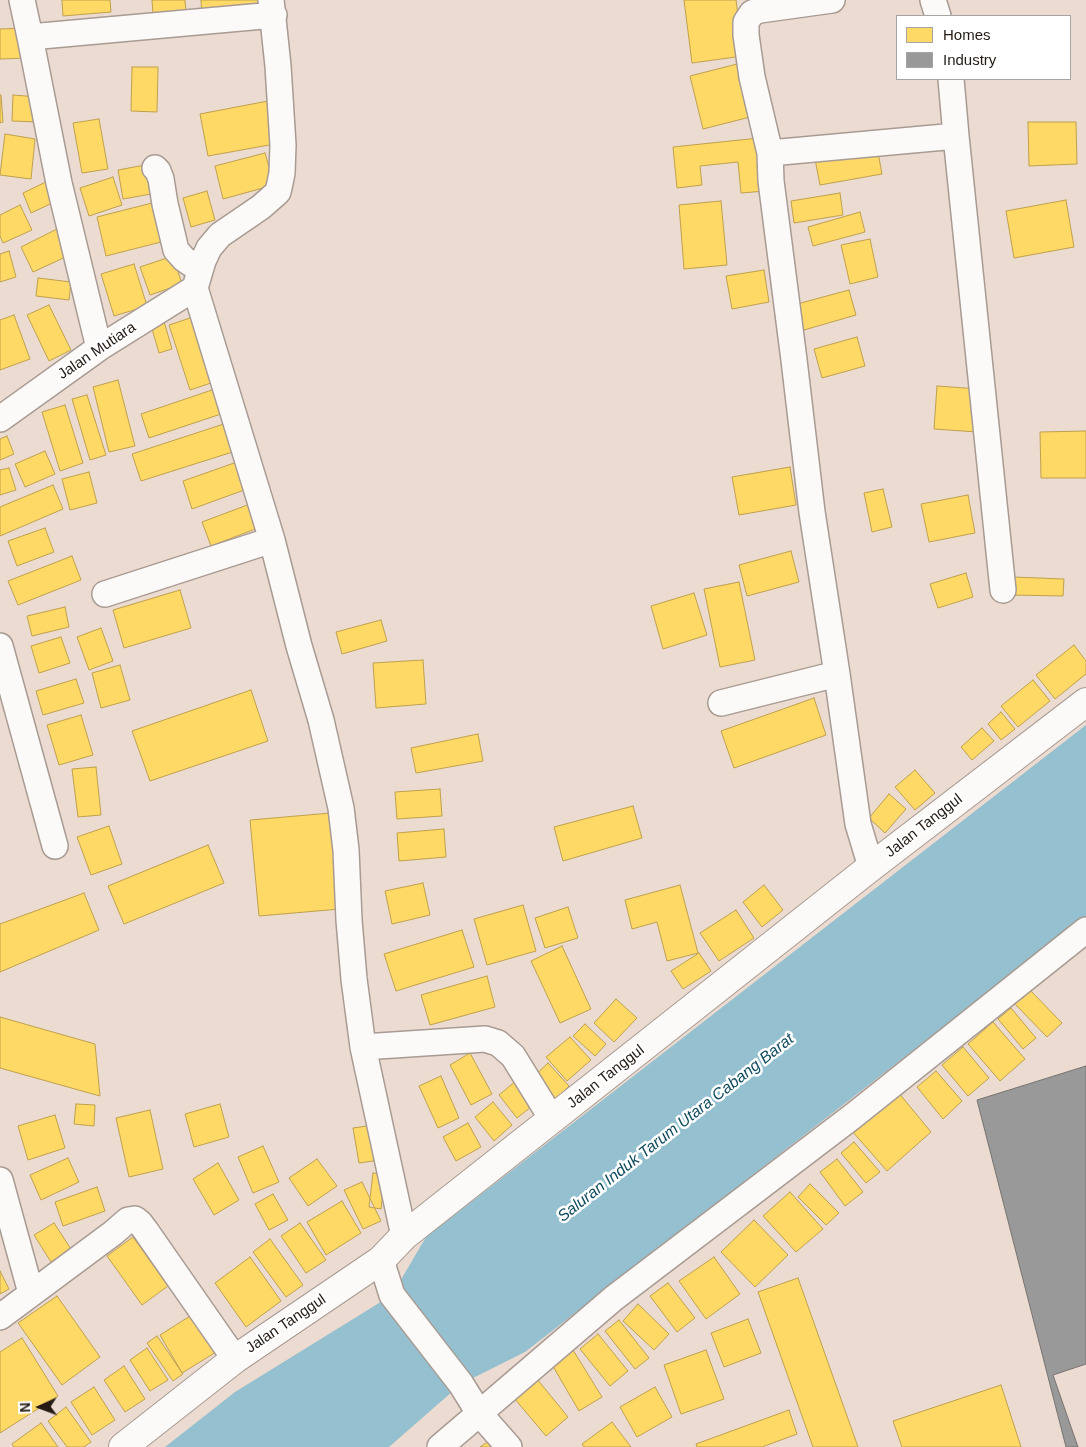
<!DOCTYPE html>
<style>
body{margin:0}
#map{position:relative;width:1086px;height:1447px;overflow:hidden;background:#ecdbd0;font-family:Helvetica,sans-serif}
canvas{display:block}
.legend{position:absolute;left:896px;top:15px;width:175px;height:65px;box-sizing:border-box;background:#fff;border:1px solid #a8a4a1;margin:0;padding:6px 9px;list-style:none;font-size:15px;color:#251b14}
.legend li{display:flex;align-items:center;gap:10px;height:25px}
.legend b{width:25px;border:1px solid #a8a4a1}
.north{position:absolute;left:15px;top:1382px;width:50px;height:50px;-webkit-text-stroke:4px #fff;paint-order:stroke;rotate:268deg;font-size:14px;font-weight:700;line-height:20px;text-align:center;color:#251b14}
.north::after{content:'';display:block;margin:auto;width:18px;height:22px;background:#251b14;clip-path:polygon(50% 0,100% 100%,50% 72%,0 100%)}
</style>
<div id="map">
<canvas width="1086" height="1447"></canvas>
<ul class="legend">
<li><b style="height:14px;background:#ffd966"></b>Homes</li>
<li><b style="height:14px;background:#999"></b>Industry</li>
</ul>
<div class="north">N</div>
</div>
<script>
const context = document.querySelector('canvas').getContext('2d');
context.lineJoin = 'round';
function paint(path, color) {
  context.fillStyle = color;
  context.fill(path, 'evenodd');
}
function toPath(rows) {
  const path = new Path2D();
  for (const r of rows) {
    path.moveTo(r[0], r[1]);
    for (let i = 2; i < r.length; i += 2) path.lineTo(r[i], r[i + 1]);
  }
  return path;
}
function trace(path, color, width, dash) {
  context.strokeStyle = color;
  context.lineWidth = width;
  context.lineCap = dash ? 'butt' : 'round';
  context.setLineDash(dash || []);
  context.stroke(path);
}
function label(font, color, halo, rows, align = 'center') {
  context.font = font + ' Helvetica,sans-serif';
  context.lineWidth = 5;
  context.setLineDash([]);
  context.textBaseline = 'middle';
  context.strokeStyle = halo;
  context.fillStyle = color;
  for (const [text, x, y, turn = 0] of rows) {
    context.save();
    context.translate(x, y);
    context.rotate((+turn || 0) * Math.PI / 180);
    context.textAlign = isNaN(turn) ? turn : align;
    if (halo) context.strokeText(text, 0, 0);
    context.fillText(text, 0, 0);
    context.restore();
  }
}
paint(toPath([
 [1086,725,1086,916,525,1352,461,1384,389,1447,165,1447,235,1392,392,1295,426,1237]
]), '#95c0d0');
const homes = toPath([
 [62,0,110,0,111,12,63,16,62,0],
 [152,0,185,0,186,12,153,14,152,0],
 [201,0,259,0,260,10,202,17,201,0],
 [684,0,736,0,743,56,692,63,684,0],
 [26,28,27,58,0,59,0,29,26,28],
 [741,63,754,116,703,129,690,76,741,63],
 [132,67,158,67,157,112,131,111,132,67],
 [0,95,1,95,3,122,0,123,0,95],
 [13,95,39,97,38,122,12,121,13,95],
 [268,101,275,144,208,156,200,114,268,101],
 [99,119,108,169,82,173,73,123,99,119],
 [1028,122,1076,122,1077,164,1029,166,1028,122],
 [5,134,35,139,31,179,0,175,5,134],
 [759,138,765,191,741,193,738,162,700,166,702,185,677,188,673,147,759,138],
 [877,147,882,174,820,185,815,159,877,147],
 [265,153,274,185,223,199,215,166,265,153],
 [145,165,151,194,123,199,118,170,145,165],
 [113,177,122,205,89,216,80,188,113,177],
 [52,179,61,199,31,213,23,193,52,179],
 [207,191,215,220,191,227,183,198,207,191],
 [840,193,843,215,794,223,791,201,840,193],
 [1066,200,1074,247,1014,258,1006,211,1066,200],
 [721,201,727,265,684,269,679,205,721,201],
 [152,203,161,242,106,256,97,217,152,203],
 [20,205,32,230,3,243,0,236,0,215,20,205],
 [860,212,865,232,813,246,808,227,860,212],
 [57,229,70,255,33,272,21,247,57,229],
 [870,239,878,277,850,284,841,245,870,239],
 [9,251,16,277,0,282,0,254,9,251],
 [173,256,182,284,150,295,140,267,173,256],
 [134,264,147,306,114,316,101,274,134,264],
 [764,270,769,302,732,309,726,276,764,270],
 [38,278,71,282,69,300,36,296,38,278],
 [849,290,856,315,804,330,797,304,849,290],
 [49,305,71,350,49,361,27,315,49,305],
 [14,315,30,359,0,370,0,320,14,315],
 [199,315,220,380,190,390,169,325,199,315],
 [163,318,172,349,159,353,150,322,163,318],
 [857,337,865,366,822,378,814,349,857,337],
 [118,380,135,446,109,452,93,387,118,380],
 [937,386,979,389,977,432,934,429,937,386],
 [215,389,224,413,149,438,141,414,215,389],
 [87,395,106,455,90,460,72,399,87,395],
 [65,405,83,463,60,471,42,412,65,405],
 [233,421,242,449,141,481,132,454,233,421],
 [1086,431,1086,478,1041,478,1040,432,1086,431],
 [7,436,14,454,0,460,0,439,7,436],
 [45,451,55,474,25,487,15,464,45,451],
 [237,462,247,489,192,509,183,481,237,462],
 [790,467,796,505,739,515,732,477,790,467],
 [9,468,16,490,0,495,0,470,9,468],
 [89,472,97,503,70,510,62,479,89,472],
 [53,485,63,509,0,536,0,507,53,485],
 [883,489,892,527,872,532,864,493,883,489],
 [968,495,975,533,929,542,921,504,968,495],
 [250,504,258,528,211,546,202,522,250,504],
 [45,528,54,552,17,566,8,541,45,528],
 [791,551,799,582,747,596,739,565,791,551],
 [72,556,81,580,18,605,8,581,72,556],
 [966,573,973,597,938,608,930,584,966,573],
 [1013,577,1064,579,1063,596,1012,595,1013,577],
 [739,582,755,660,720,667,704,589,739,582],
 [180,590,191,628,124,648,113,610,180,590],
 [694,593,707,635,663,649,651,606,694,593],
 [65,607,69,627,32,636,27,616,65,607],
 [381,620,387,641,342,654,336,632,381,620],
 [101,628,113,661,89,670,77,637,101,628],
 [61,637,70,663,39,673,31,646,61,637],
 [1074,645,1086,661,1086,674,1055,699,1036,675,1074,645],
 [423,660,426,704,376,708,373,663,423,660],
 [120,665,130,700,101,708,92,673,120,665],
 [76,679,84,703,43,715,36,691,76,679],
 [1033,680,1050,701,1018,727,1001,706,1033,680],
 [251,690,268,741,150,781,132,731,251,690],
 [814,698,826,735,734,768,721,731,814,698],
 [1001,712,1015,729,1001,740,988,724,1001,712],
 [81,715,93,755,59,765,47,725,81,715],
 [982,728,994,741,972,760,961,747,982,728],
 [478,734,483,761,416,773,411,748,478,734],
 [96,767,101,815,78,817,72,769,96,767],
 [915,770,935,793,915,810,895,787,915,770],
 [440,789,442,816,397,819,395,792,440,789],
 [889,794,906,809,885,833,869,818,889,794],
 [633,806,642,838,563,861,554,827,633,806],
 [331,813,340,909,259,916,250,820,331,813],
 [109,826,122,864,91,875,77,837,109,826],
 [444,829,446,857,399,861,397,833,444,829],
 [208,845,224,883,124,924,108,886,208,845],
 [423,883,430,915,392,924,385,891,423,883],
 [680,885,698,953,667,961,657,922,632,929,625,900,680,885],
 [764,885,783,910,762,927,743,902,764,885],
 [84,893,99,930,0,972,0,924,84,893],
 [523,905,536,951,487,965,474,919,523,905],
 [568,907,578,938,545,948,535,918,568,907],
 [736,910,754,938,719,961,700,933,736,910],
 [462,930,474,967,396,991,384,954,462,930],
 [562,946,591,1009,560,1023,531,961,562,946],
 [699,953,711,971,683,989,671,971,699,953],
 [487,976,495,1007,430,1025,421,995,487,976],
 [1028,988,1062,1023,1047,1037,1014,1003,1028,988],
 [616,999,637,1018,614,1042,594,1023,616,999],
 [1011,1008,1036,1038,1023,1049,998,1019,1011,1008],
 [0,1017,95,1044,100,1096,0,1068,0,1017],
 [993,1022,1025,1059,1000,1081,968,1044,993,1022],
 [585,1024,606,1044,595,1056,573,1036,585,1024],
 [570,1037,591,1060,567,1081,546,1057,570,1037],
 [963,1047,989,1078,968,1096,942,1065,963,1047],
 [470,1053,492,1094,471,1105,450,1065,470,1053],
 [548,1063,569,1086,553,1102,531,1079,548,1063],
 [936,1071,962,1101,943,1119,917,1087,936,1071],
 [441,1076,459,1118,438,1128,419,1086,441,1076],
 [517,1080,536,1103,517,1118,499,1095,517,1080],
 [898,1092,931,1132,887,1171,852,1131,898,1092],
 [493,1102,512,1125,494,1141,475,1117,493,1102],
 [76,1104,95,1105,94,1126,74,1124,76,1104],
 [220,1104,229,1137,194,1147,185,1114,220,1104],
 [150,1110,163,1169,129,1177,116,1118,150,1110],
 [55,1115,65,1148,28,1160,18,1126,55,1115],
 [468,1123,481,1147,456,1161,443,1137,468,1123],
 [374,1125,380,1160,359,1163,353,1128,374,1125],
 [854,1142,880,1172,866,1183,841,1153,854,1142],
 [263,1146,279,1182,253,1193,238,1157,263,1146],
 [68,1158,79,1182,41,1200,30,1175,68,1158],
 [317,1159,337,1186,308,1206,289,1178,317,1159],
 [837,1159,863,1192,845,1206,820,1172,837,1159],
 [218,1163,239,1200,214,1215,193,1179,218,1163],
 [373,1173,385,1175,381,1209,369,1207,373,1173],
 [362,1182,381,1221,363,1229,344,1190,362,1182],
 [810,1184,839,1213,826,1225,798,1197,810,1184],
 [97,1187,105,1211,63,1226,55,1202,97,1187],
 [790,1192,823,1229,796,1252,763,1216,790,1192],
 [273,1194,288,1220,269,1230,255,1204,273,1194],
 [342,1201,361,1233,326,1255,307,1222,342,1201],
 [754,1220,788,1255,755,1287,721,1252,754,1220],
 [54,1223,71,1249,51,1262,34,1235,54,1223],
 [300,1223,326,1260,306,1273,281,1236,300,1223],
 [133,1237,168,1286,142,1305,107,1256,133,1237],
 [270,1239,303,1285,286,1297,253,1252,270,1239],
 [250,1257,281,1301,246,1327,215,1283,250,1257],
 [714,1257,740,1294,706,1319,679,1281,714,1257],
 [0,1271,9,1289,0,1294,0,1271],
 [798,1278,858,1447,813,1447,758,1292,798,1278],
 [668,1283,695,1318,677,1332,650,1296,668,1283],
 [57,1296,100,1357,62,1385,18,1323,57,1296],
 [638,1304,669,1334,654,1350,623,1321,638,1304],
 [198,1311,221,1349,182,1373,160,1335,198,1311],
 [748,1319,761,1353,724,1367,711,1333,748,1319],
 [619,1320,649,1358,635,1369,605,1331,619,1320],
 [598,1334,628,1371,610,1386,580,1349,598,1334],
 [157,1336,183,1374,173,1381,147,1343,157,1336],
 [22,1338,58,1396,0,1433,0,1352,22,1338],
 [147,1348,168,1380,150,1391,130,1360,147,1348],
 [573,1350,602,1397,579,1411,551,1363,573,1350],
 [706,1350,724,1399,681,1414,664,1365,706,1350],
 [124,1366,145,1399,125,1412,104,1380,124,1366],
 [537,1379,568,1417,546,1436,514,1398,537,1379],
 [1001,1385,1021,1447,902,1447,893,1421,1001,1385],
 [94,1387,115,1420,92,1435,71,1402,94,1387],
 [655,1387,672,1417,637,1437,620,1407,655,1387],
 [66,1407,91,1442,84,1447,67,1447,48,1421,66,1407],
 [789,1410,797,1434,762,1447,697,1447,696,1444,789,1410],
 [612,1422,631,1447,584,1447,582,1444,612,1422],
 [41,1423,58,1447,14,1447,12,1444,41,1423],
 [489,1441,494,1447,480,1447,489,1441]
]);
paint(homes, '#ffd966');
trace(homes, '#bea04d', 1);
const industry = toPath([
 [1086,1066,1086,1364,1053,1375,1078,1447,1066,1447,977,1100,1086,1066]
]);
paint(industry, '#999');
trace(industry, '#767371', 1);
const minor = toPath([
 [22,0,30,37,59,183,99,348],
 [271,0,278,66,283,145,282,173,280,183,278,192,261,207,220,235,209,248,203,261,195,288,272,540,299,646,321,720,341,808,346,850,349,920,354,979,363,1047,404,1236],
 [933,0,938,16],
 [30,37,274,15],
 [951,79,956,136],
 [770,153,752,77,746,35,746,22,752,13,760,10,832,0],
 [155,168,158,171,161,179,165,204,176,250,184,259,200,270],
 [0,419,99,348,195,288],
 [105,594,272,540],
 [0,646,55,846],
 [721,703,837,674],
 [871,867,858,824,837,674,812,512,794,360,771,181,770,153,956,136,1003,590],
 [363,1047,485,1039,498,1043,513,1056,552,1119],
 [0,1180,31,1293],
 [381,1260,392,1295,461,1384,479,1413,509,1447],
 [0,1317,113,1233,128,1220,135,1219,140,1223,146,1231,235,1359],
 [440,1447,614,1298,853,1116,1086,930]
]);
const tertiary = toPath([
 [123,1447,235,1359,381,1260,404,1236,871,867,1086,702]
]);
trace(minor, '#a89b93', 28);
trace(tertiary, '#a89b93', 30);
trace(minor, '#fcfaf8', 25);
trace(tertiary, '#fcfaf8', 28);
label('15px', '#251b14', '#fff', [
 ["Jalan Mutiara",97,351,-34],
 ["Jalan Tanggul",924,826,-38],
 ["Jalan Tanggul",606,1077,-38],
 ["Jalan Tanggul",286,1324,-34]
]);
label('italic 16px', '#104b5e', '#fff', [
 ["Saluran Induk Tarum Utara Cabang Barat",676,1128,-38]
]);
</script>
